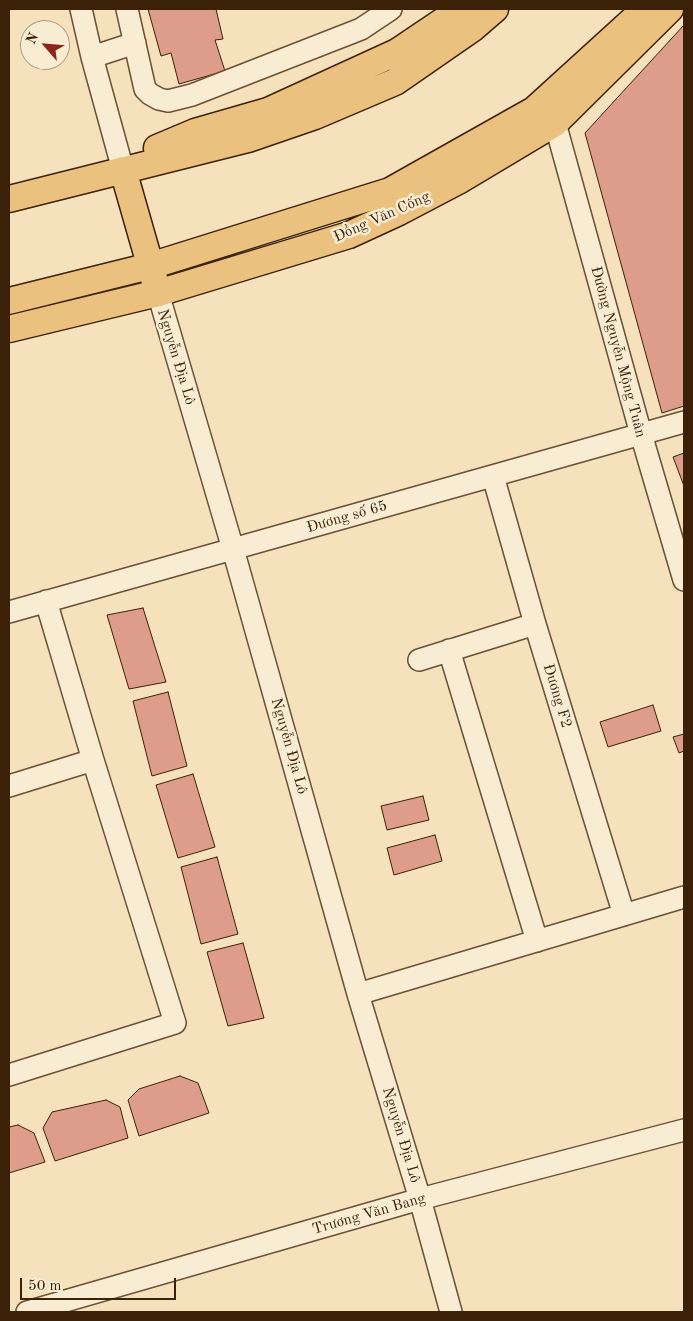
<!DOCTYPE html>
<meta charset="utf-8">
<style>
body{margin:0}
#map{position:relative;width:693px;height:1321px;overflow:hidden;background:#f5e2bc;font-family:"Old Standard TT",serif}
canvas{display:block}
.frame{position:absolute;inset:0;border:10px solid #3b2108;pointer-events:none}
.north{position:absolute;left:20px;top:20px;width:50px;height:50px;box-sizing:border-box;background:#f8ecd3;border:1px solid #ac9b82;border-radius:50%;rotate:297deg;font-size:14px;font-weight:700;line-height:20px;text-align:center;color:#3b2108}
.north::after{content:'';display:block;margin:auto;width:18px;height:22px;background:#8f2418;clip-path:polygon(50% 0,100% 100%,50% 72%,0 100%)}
.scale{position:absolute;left:20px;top:1278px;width:156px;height:22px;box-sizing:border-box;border:2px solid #3b2108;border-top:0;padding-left:6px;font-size:15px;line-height:18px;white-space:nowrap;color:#3b2108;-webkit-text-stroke:4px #f8ecd3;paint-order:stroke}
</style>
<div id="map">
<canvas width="693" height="1321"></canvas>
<div class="frame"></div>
<div class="north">N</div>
<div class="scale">50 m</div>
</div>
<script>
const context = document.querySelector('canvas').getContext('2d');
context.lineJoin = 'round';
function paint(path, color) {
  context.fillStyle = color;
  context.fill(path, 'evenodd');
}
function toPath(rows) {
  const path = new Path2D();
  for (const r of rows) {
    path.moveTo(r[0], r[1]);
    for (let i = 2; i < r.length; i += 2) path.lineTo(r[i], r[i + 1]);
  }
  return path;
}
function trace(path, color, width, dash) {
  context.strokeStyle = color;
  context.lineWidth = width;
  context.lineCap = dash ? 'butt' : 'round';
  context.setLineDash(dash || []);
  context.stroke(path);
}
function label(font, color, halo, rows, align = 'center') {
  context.font = font + ' "Old Standard TT",serif';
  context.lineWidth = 5;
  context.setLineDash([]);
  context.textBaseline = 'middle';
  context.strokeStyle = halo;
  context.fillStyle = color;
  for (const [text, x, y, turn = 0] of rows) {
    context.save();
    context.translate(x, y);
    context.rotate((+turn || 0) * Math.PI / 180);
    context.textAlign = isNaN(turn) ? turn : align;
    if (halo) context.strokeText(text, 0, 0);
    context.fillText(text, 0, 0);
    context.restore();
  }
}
const building = toPath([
 [148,9,216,9,223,39,215,40,225,71,179,84,171,53,161,56,148,9],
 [684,25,684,406,662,413,585,133,684,25],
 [684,453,684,486,673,457,684,453],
 [143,608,166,682,129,689,107,615,143,608],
 [168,692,187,766,152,776,133,701,168,692],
 [653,705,661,731,608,747,600,722,653,705],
 [684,734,684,751,679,753,673,737,684,734],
 [193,774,215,847,178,858,156,785,193,774],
 [423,796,429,820,387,830,381,806,423,796],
 [435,835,442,861,394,875,387,848,435,835],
 [217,857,238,934,201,944,181,867,217,857],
 [243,943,264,1018,228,1026,207,952,243,943],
 [180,1076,198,1083,209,1113,139,1136,128,1100,139,1089,180,1076],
 [106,1100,120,1107,128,1138,55,1161,43,1128,52,1112,106,1100],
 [18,1125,34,1133,45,1162,9,1173,9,1127,18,1125]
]);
paint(building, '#dd9d8a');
trace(building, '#3b2108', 1);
const minor = toPath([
 [81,9,92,57,123,170],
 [127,9,145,89,150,94,159,99,168,101,192,95,361,29,391,9],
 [92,57,135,43],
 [555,123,641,434,684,580],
 [158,293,233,549,358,994,420,1199,451,1312],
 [493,476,535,624,624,915],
 [9,612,684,422],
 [449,650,537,941],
 [419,660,535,624],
 [9,786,93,760],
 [358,994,684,897],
 [9,1075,175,1023,93,760,46,601],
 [27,1312,420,1199,684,1130]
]);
const major = toPath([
 [157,148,195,132,268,111,397,52,461,9],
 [123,170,155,282],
 [9,199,248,139,315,116,395,82,473,28,495,9],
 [9,301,150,266,390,191,534,110,645,9],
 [9,329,158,293,349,235,399,212,458,181,555,123,670,9]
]);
trace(minor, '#6a5135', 24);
trace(major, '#3b2108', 29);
trace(minor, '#f8ecd3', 21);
trace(major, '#eac17e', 26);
label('15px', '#3b2108', '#f8ecd3', [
 ["Đồng Văn Cống",382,217,-24],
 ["Đường Nguyễn Mộng Tuân",618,352,75],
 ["Nguyễn Địa Lô",176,357,73],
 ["Đương số 65",347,517,-16],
 ["Đương F2",557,696,73],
 ["Nguyễn Địa Lô",289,746,74],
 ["Nguyễn Địa Lô",401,1135,73],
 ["Trương Văn Bang",369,1214,-16]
]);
</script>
